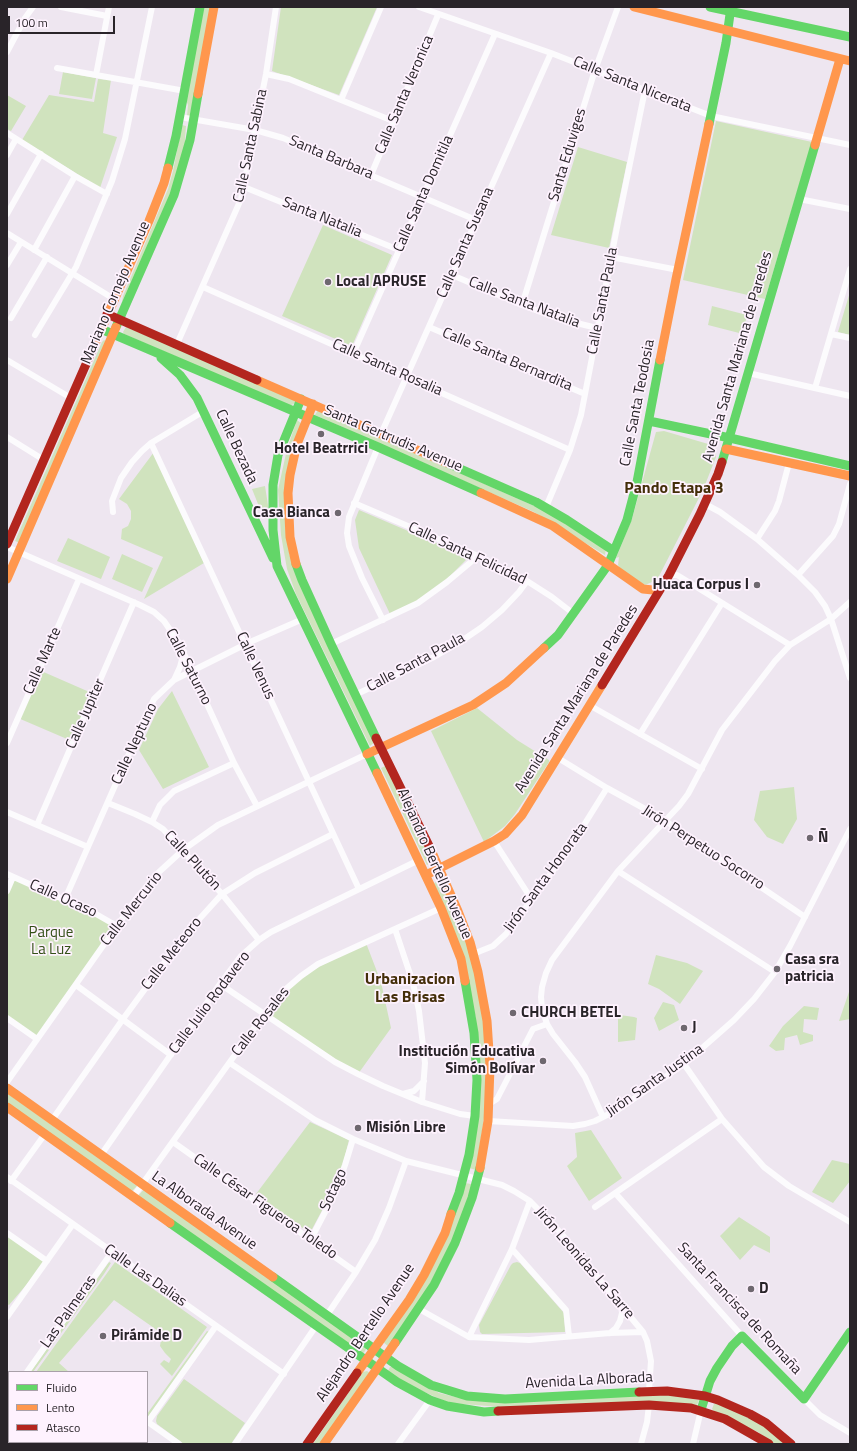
<!DOCTYPE html>
<meta charset="utf-8">
<style>
body{margin:0}
#map{position:relative;width:857px;height:1451px;overflow:hidden;background:#eee6f0;font-family:"Titillium Web",sans-serif}
canvas{display:block}
.frame{position:absolute;inset:0;border:8px solid #292429;pointer-events:none}
.legend{position:absolute;left:8px;top:1371px;width:140px;height:72px;box-sizing:border-box;background:#fef2fe;border:1px solid #a9a0a9;margin:0;padding:5px 7px;list-style:none;font-size:12px;color:#292429}
.legend li{display:flex;align-items:center;gap:8px;height:20px}
.legend b{width:20px;border:1px solid #a9a0a9}
.scale{position:absolute;left:8px;top:16px;width:107px;height:18px;box-sizing:border-box;border:2px solid #292429;border-top:0;padding-left:5px;font-size:12px;line-height:14px;white-space:nowrap;color:#292429;-webkit-text-stroke:3px #fef2fe;paint-order:stroke}
</style>
<div id="map">
<canvas width="857" height="1451"></canvas>
<div class="frame"></div>
<ul class="legend">
<li><b style="height:5px;background:#63d668"></b>Fluido</li>
<li><b style="height:5px;background:#ff974d"></b>Lento</li>
<li><b style="height:5px;background:#b3261e"></b>Atasco</li>
</ul>
<div class="scale">100 m</div>
</div>
<script>
const context = document.querySelector('canvas').getContext('2d');
context.lineJoin = 'round';
function paint(path, color) {
  context.fillStyle = color;
  context.fill(path, 'evenodd');
}
function toPath(rows) {
  const path = new Path2D();
  for (const r of rows) {
    path.moveTo(r[0], r[1]);
    for (let i = 2; i < r.length; i += 2) path.lineTo(r[i], r[i + 1]);
  }
  return path;
}
function trace(path, color, width, dash) {
  context.strokeStyle = color;
  context.lineWidth = width;
  context.lineCap = dash ? 'butt' : 'round';
  context.setLineDash(dash || []);
  context.stroke(path);
}
function label(font, color, halo, rows, align = 'center') {
  context.font = font + ' "Titillium Web",sans-serif';
  context.lineWidth = 3.5;
  context.setLineDash([]);
  context.textBaseline = 'middle';
  context.strokeStyle = halo;
  context.fillStyle = color;
  for (const [text, x, y, turn = 0] of rows) {
    context.save();
    context.translate(x, y);
    context.rotate((+turn || 0) * Math.PI / 180);
    context.textAlign = isNaN(turn) ? turn : align;
    if (halo) context.strokeText(text, 0, 0);
    context.fillText(text, 0, 0);
    context.restore();
  }
}
paint(toPath([
 [204,7,211,7,190,116,187,116,188,105,186,100],
 [281,7,377,7,339,95,272,71],
 [63,72,96,78,92,99,59,94],
 [98,79,111,80,103,133,117,137,100,188,22,140,49,95,94,102],
 [7,95,26,106,11,131,7,129],
 [716,121,812,142,765,299,683,280],
 [182,125,186,126,185,139,186,143,180,171,117,314,122,302,123,296,168,189,173,171],
 [578,147,627,162,609,248,551,235],
 [323,225,392,255,352,346,282,316],
 [850,292,850,335,838,332],
 [712,306,747,315,743,334,708,325],
 [126,327,295,398,295,403,290,406,124,334,123,332],
 [104,340,108,342,22,544,15,541,102,342],
 [318,410,541,509,606,549,605,555,534,512,315,415],
 [297,420,302,424,289,476,289,554,376,741,370,746,296,594,287,569,281,535,278,490,287,449],
 [664,431,715,446,716,457,703,490,657,580,645,585,622,571,618,565,619,557,616,558,632,519,656,432],
 [154,452,204,563,144,599,163,557,121,539,122,529,128,526,131,519,131,511,127,504,119,499],
 [265,486,270,518,264,519,252,489],
 [359,510,469,557,445,581,417,602,390,614,359,548,355,520],
 [68,538,110,557,101,579,57,561],
 [122,554,153,568,142,592,112,579],
 [39,670,94,694,74,742,18,718],
 [172,691,209,767,163,789,139,750,158,709],
 [477,708,517,740,549,760,549,762,515,814,505,826,484,842,431,731],
 [387,765,433,862,427,865,381,768],
 [794,787,797,819,783,844,767,837,754,820,760,791],
 [13,877,117,926,37,1039,7,1018,7,891],
 [442,879,466,939,477,981,485,1026,486,1105,476,1170,469,1168,476,1018,434,883],
 [366,943,381,982,391,1028,358,1074,265,1013,301,976],
 [656,955,687,963,703,971,680,1004,659,989,648,984],
 [850,989,850,1019,839,1021],
 [663,1002,674,1005,679,1020,659,1031,654,1018],
 [804,1006,819,1008,817,1020,804,1019,803,1032,813,1035,813,1041,800,1045,797,1035,785,1038,784,1050,776,1051,769,1046,783,1026],
 [620,1015,634,1017,637,1018,635,1040,618,1042,618,1017],
 [7,1093,137,1186,131,1192,7,1103],
 [310,1122,349,1140,343,1164,333,1190,311,1231,308,1232,256,1194],
 [591,1130,622,1178,589,1201,567,1166,577,1157,575,1133],
 [832,1160,850,1164,850,1181,833,1203,812,1192],
 [465,1183,471,1184,471,1189,454,1237,440,1266,420,1301,389,1347,383,1342,414,1298],
 [144,1189,368,1346,363,1354,138,1196],
 [739,1217,770,1237,770,1253,754,1245,740,1260,720,1236],
 [7,1233,47,1261,9,1305,7,1304],
 [109,1262,111,1263,104,1274,33,1372,30,1372],
 [115,1262,207,1327,172,1376,160,1364,164,1360,169,1363,171,1359,165,1353,160,1346,161,1340,164,1339,164,1335,114,1300,59,1363,69,1372,36,1372],
 [517,1262,520,1263,564,1313,565,1332,482,1334,480,1332,479,1325,511,1265,513,1263],
 [207,1331,209,1332,147,1419,147,1414],
 [390,1367,395,1367,439,1393,460,1398,664,1394,699,1400,695,1410,514,1408,449,1403,402,1382,388,1371],
 [367,1371,370,1373,322,1444,313,1444,363,1372],
 [184,1379,245,1423,231,1444,184,1444,157,1424,156,1421,157,1416],
 [714,1404,719,1404,762,1424,787,1444,774,1444,758,1432,716,1413,712,1409]
]), '#d0e3be');
trace(toPath([
 [61,7,107,16],
 [419,7,551,53,711,116,850,145],
 [7,52,25,18,33,7],
 [57,68,185,91],
 [266,74,289,79,393,121],
 [96,75,109,7],
 [341,100,381,7],
 [180,117,255,130,283,138,476,220],
 [7,133,75,176,107,194],
 [7,155,16,139],
 [371,175,438,15],
 [244,187,399,250],
 [799,199,850,209],
 [7,214,41,154],
 [7,233,114,299],
 [34,250,75,176],
 [611,257,678,270],
 [7,265,21,242],
 [452,275,522,305,560,319,597,328],
 [203,287,570,450],
 [522,305,595,70,618,7],
 [11,318,47,257],
 [429,327,585,394],
 [831,334,850,338],
 [35,335,76,267,112,181,125,139,152,7],
 [177,344,241,199,266,74,276,7],
 [353,354,495,34],
 [7,360,71,398],
 [748,373,850,396],
 [815,388,850,269],
 [381,434,551,53],
 [7,437,44,460],
 [151,443,359,889],
 [378,447,349,517,347,533,349,546,362,578,383,620],
 [354,503,478,556,527,581,552,597,574,614],
 [705,504,720,512,757,539,798,575,815,592,825,606,831,619,850,678],
 [546,507,570,450,581,415,618,222,645,90],
 [113,512,112,501,121,478,132,462,142,451,151,443,204,411],
 [757,539,775,511,779,501,789,463],
 [7,547,140,605,154,612,164,621,179,643,234,763,257,806],
 [669,575,677,575,682,578,790,645],
 [798,575,833,536,839,524,850,484],
 [331,644,418,603,447,582,478,556],
 [174,680,180,667,184,652],
 [355,695,434,657,460,642,482,627,502,610,519,592,527,581],
 [589,705,702,769],
 [640,734,722,603],
 [7,743,79,579],
 [558,758,607,788,665,820,681,833,805,917],
 [108,803,135,814,152,822,163,829,222,894,259,940],
 [7,812,88,847],
 [152,822,160,805,174,791,234,763],
 [37,825,134,602],
 [494,841,532,900],
 [618,871,775,972],
 [7,874,96,914,117,926],
 [7,891,13,877],
 [65,899,143,722,154,699,174,680,250,642,303,619],
 [395,929,413,983,419,1011,425,1063,422,1102],
 [473,954,493,946,506,934,569,849,607,788],
 [220,984,335,1062,358,1074,383,1086,422,1102,460,1114,475,1116],
 [76,985,171,1055],
 [7,1018,37,1039],
 [230,1063,315,1120,353,1139,406,1161,502,1185,514,1191,530,1201,560,1232,643,1332,647,1341,651,1361,649,1391],
 [684,1064,722,1119,764,1167,789,1186,850,1222],
 [7,1082,136,899,159,872,183,850,218,825,367,754],
 [403,1094,414,1091,424,1081],
 [489,1104,497,1099,533,1029,547,1024],
 [603,1117,585,1077,575,1062,553,1034,547,1024,542,1008,541,997,542,987,546,973,552,960,618,871,679,806,688,794,722,730,775,661,790,645,831,619,850,602],
 [52,1120,123,1019,183,937,222,894,255,873,333,834],
 [488,1121,573,1126,585,1124,595,1121,619,1109,684,1064,734,1020,754,999,775,972,790,946,850,829],
 [173,1142,356,1272],
 [101,1155,220,984,241,956,259,940,271,932,419,860],
 [7,1177,284,1374],
 [11,1181,45,1134],
 [616,1194,742,1336],
 [133,1197,265,1013,280,994,301,976,318,964,441,908],
 [595,1207,722,1119],
 [7,1233,47,1261],
 [311,1239,335,1193,345,1165,353,1139],
 [512,1249,566,1310,569,1336],
 [419,1309,469,1337,529,1340,610,1333,643,1332],
 [327,1315,356,1272,375,1240,389,1208,406,1161],
 [7,1317,73,1224],
 [610,1333,616,1328,620,1321,622,1313,621,1305],
 [469,1337,512,1249,530,1201],
 [27,1372,112,1252],
 [7,1380,9,1381],
 [804,1399,820,1415,850,1433],
 [7,1400,9,1397],
 [148,1422,179,1444],
 [147,1423,216,1326],
 [95,1442,98,1444],
 [133,1444,134,1442],
 [235,1444,316,1326],
 [398,1444,430,1400],
 [641,1444,647,1422,649,1405],
 [693,1444,701,1410]
]), '#fcfbfd', 6);
trace(toPath([
 [710,7,850,37],
 [709,124,726,43,731,7],
 [168,168,176,136,200,7],
 [116,327,174,195,190,140,198,94],
 [101,329,378,447,481,493],
 [161,358,180,375,197,398,273,558],
 [301,399,278,455,273,485,273,530,277,566,377,773],
 [649,421,730,438,850,466],
 [722,462,815,145],
 [447,463,536,502,567,520,614,551],
 [296,564,302,580,331,644,376,738],
 [544,648,558,635,608,565,627,520,637,482,660,360],
 [451,1214,459,1193,469,1155,475,1116,477,1080,474,1033,465,981],
 [170,1223,397,1382,430,1400,447,1406,484,1412,498,1411],
 [273,1277,398,1366,431,1385,467,1396,505,1399,639,1392],
 [395,1343,434,1285,455,1243,472,1198,480,1168],
 [701,1410,710,1381,717,1368,732,1346,742,1336,804,1399,850,1332]
]), '#63d668', 9);
trace(toPath([
 [634,7,850,61],
 [198,94,214,7],
 [815,145,840,59],
 [94,346,149,221,164,183,168,168],
 [660,360,676,279,709,124],
 [257,380,447,463],
 [726,449,850,476],
 [481,493,553,526,643,589,653,590,663,586],
 [296,564,290,537,288,493,290,475,297,444,313,404],
 [7,579,116,327],
 [367,754,473,705,506,683,544,648],
 [377,773,441,908,461,959,465,981],
 [431,850,458,911,470,942,478,972,487,1021,490,1067,488,1121,480,1168],
 [426,875,494,841,505,834,522,815,602,685],
 [7,1088,273,1277],
 [7,1107,170,1223],
 [357,1373,409,1300,424,1275,445,1233,451,1214],
 [324,1444,395,1343]
]), '#ff974d', 9);
trace(toPath([
 [107,314,257,380],
 [7,544,94,346],
 [602,685,669,575,700,514,718,474,722,462],
 [376,738,431,850],
 [639,1392,667,1391,705,1396,718,1400,750,1414,766,1423,791,1444],
 [498,1411,649,1405,691,1408,725,1419,769,1444],
 [307,1444,357,1373]
]), '#b3261e', 9);
for (const [x, y, r, color] of [
 [328,282,4,"#6e686f"],
 [321,434,4,"#6e686f"],
 [338,513,4,"#6e686f"],
 [757,585,4,"#6e686f"],
 [810,838,4,"#6e686f"],
 [777,969,4,"#6e686f"],
 [513,1013,4,"#6e686f"],
 [684,1028,4,"#6e686f"],
 [543,1061,4,"#6e686f"],
 [358,1128,4,"#6e686f"],
 [751,1289,4,"#6e686f"],
 [103,1336,4,"#6e686f"]
]) {
  const dot = new Path2D();
  dot.arc(x, y, r, 0, 2 * Math.PI);
  context.fillStyle = color;
  context.fill(dot);
  trace(dot, '#fef2fe', 1.5);
}
label('15px', '#292429', '#fef2fe', [
 ["Calle Santa Nicerata",632,85,22],
 ["Calle Santa Veronica",405,95,-67],
 ["Calle Santa Sabina",251,146,-78],
 ["Santa Eduviges",568,155,-73],
 ["Santa Barbara",331,158,23],
 ["Calle Santa Domitila",424,194,-66],
 ["Santa Natalia",322,218,22],
 ["Calle Santa Susana",466,243,-66],
 ["Mariano Cornejo Avenue",116,293,-67],
 ["Calle Santa Paula",603,301,-79],
 ["Calle Santa Natalia",524,303,21],
 ["Avenida Santa Mariana de Paredes",738,357,-74],
 ["Calle Santa Bernardita",507,360,23],
 ["Calle Santa Rosalia",387,368,24],
 ["Calle Santa Teodosia",638,403,-79],
 ["Santa Gertrudis Avenue",393,439,23],
 ["Calle Bezada",236,447,65],
 ["Calle Santa Felicidad",467,554,25],
 ["Calle Marte",43,661,-66],
 ["Calle Santa Paula",416,663,-28],
 ["Calle Venus",255,666,65],
 ["Calle Saturno",188,667,63],
 ["Avenida Santa Mariana de Paredes",577,699,-58],
 ["Calle Jupiter",86,714,-66],
 ["Calle Neptuno",135,744,-65],
 ["Jirón Perpetuo Socorro",703,848,33],
 ["Calle Plutón",192,861,47],
 ["Alejandro Bertello Avenue",434,864,66],
 ["Jirón Santa Honorata",546,878,-54],
 ["Calle Ocaso",63,899,24],
 ["Calle Mercurio",132,909,-52],
 ["Calle Meteoro",172,954,-52],
 ["Calle Julio Rodavero",210,1003,-53],
 ["Calle Rosales",261,1022,-52],
 ["Jirón Santa Justina",655,1081,-35],
 ["Sotago",334,1190,-66],
 ["Calle César Figueroa Toledo",265,1207,35],
 ["La Alborada Avenue",204,1211,35],
 ["Jirón Leonidas La Sarre",584,1263,49],
 ["Calle Las Dalias",145,1276,35],
 ["Santa Francisca de Romaña",739,1309,47],
 ["Las Palmeras",69,1312,-55],
 ["Alejandro Bertello Avenue",366,1333,-56],
 ["Avenida La Alborada",589,1381,-3]
]);
label('bold 15px', '#292429', '#fef2fe', [
 ["Local APRUSE",336,282],
 ["Hotel Beatrrici",321,449,"center"],
 ["Casa Bianca",330,513,"right"],
 ["Huaca Corpus I",749,585,"right"],
 ["Ñ",818,838],
 ["Casa sra",785,960],
 ["patricia",785,977],
 ["CHURCH BETEL",521,1013],
 ["J",692,1028],
 ["Institución Educativa",535,1052,"right"],
 ["Simón Bolívar",535,1069,"right"],
 ["Misión Libre",366,1128],
 ["D",759,1289],
 ["Pirámide D",111,1336]
], 'left');
label('15px', '#345017', '#fef2fe', [
 ["Parque",51,933],
 ["La Luz",51,950]
]);
label('bold 16px', '#432e08', '#fef2fe', [
 ["Pando Etapa 3",674,489],
 ["Urbanizacion",410,980],
 ["Las Brisas",410,998]
]);
</script>
